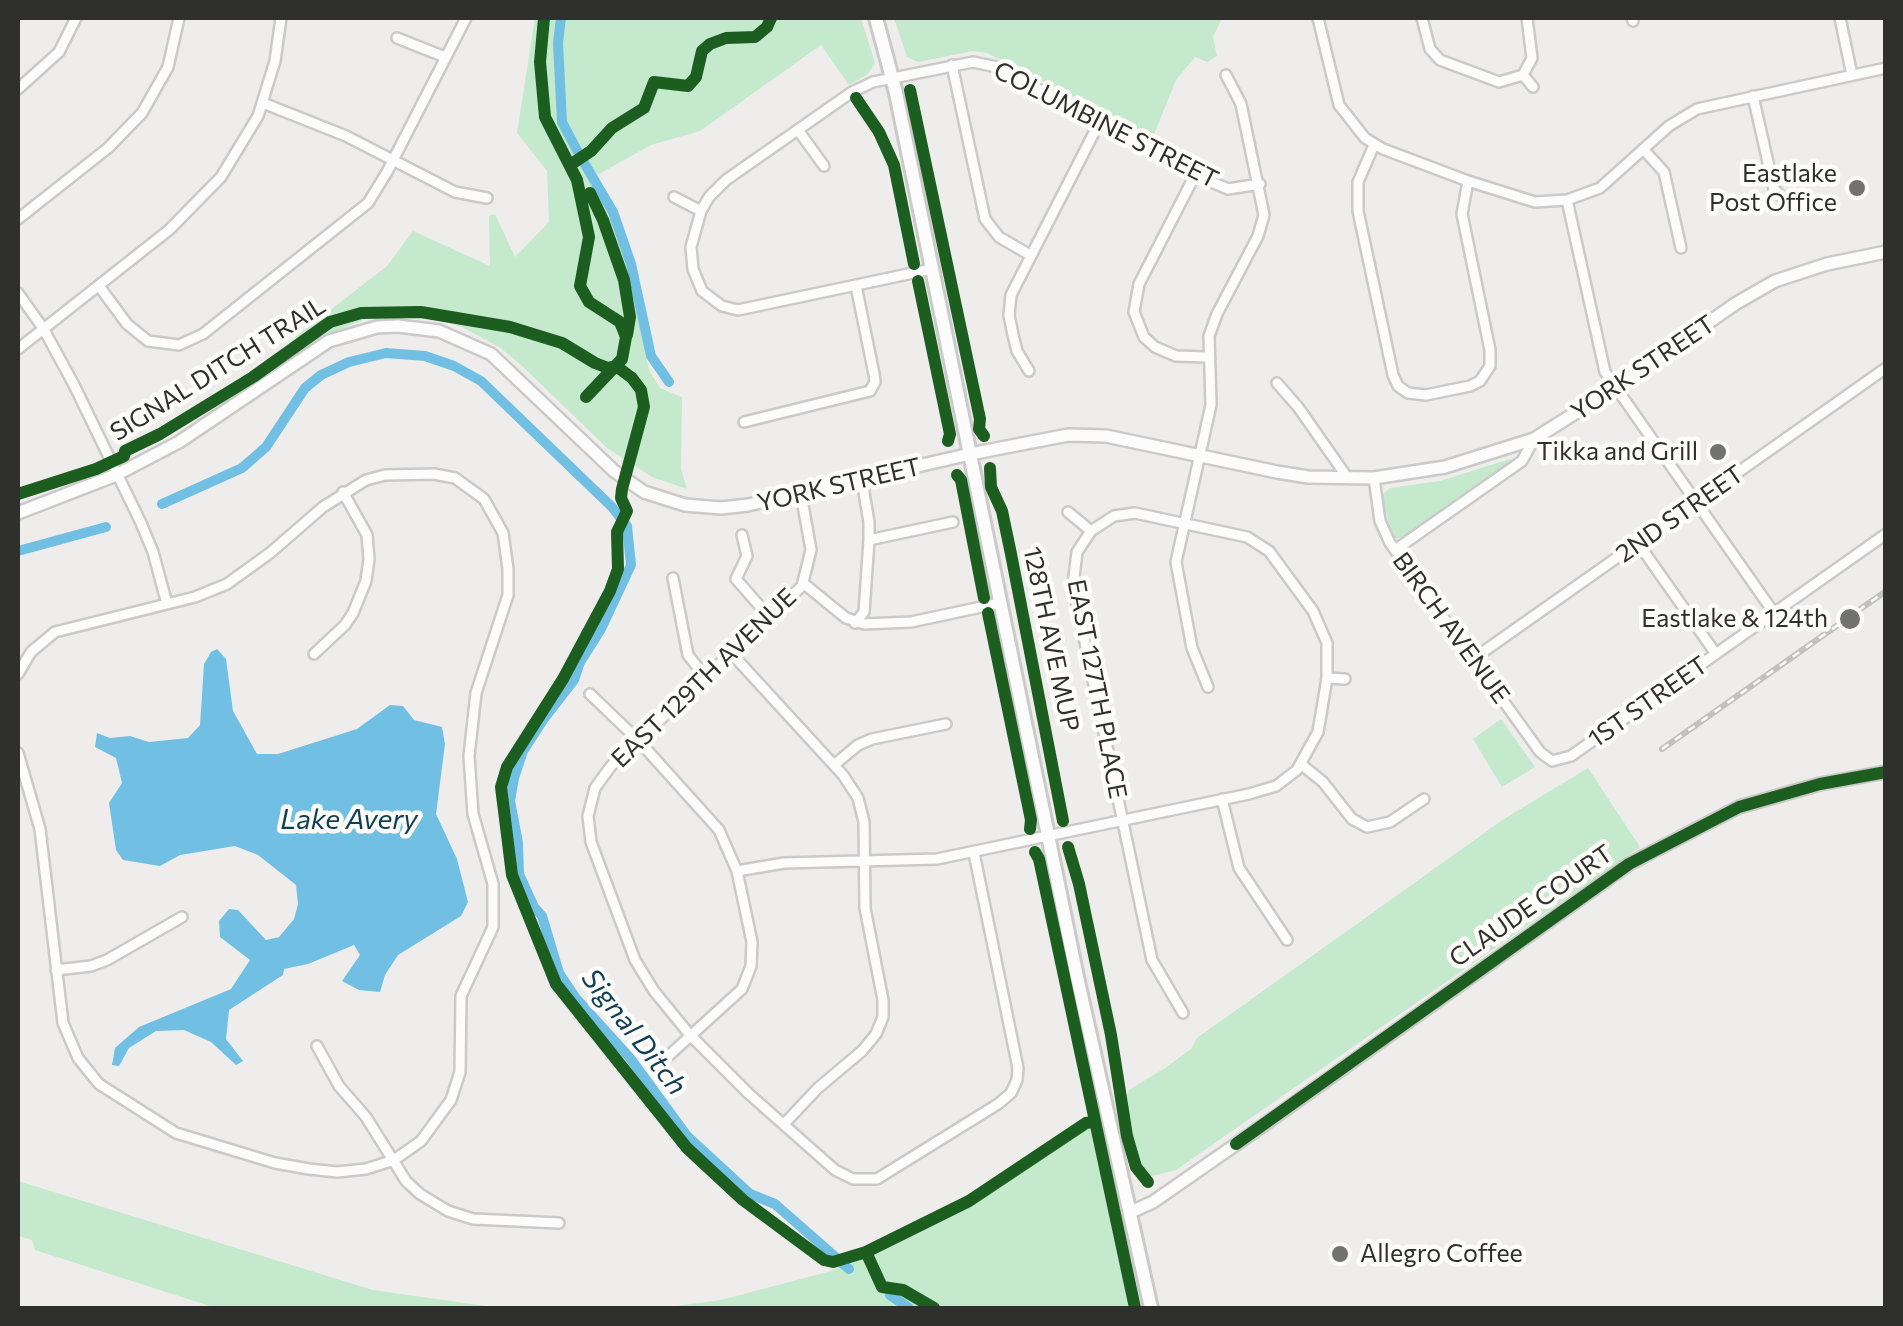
<!DOCTYPE html>
<style>
body{margin:0}
#map{position:relative;width:1903px;height:1326px;overflow:hidden;background:#eeedec;font-family:Commissioner,sans-serif}
canvas{display:block}
.frame{position:absolute;inset:0;border:20px solid #2f2f2e;pointer-events:none}
</style>
<div id="map">
<canvas width="1903" height="1326"></canvas>
<div class="frame"></div>
</div>
<script>
const context = document.querySelector('canvas').getContext('2d');
context.lineJoin = 'round';
function paint(path, color) {
  context.fillStyle = color;
  context.fill(path, 'evenodd');
}
function toPath(rows) {
  const path = new Path2D();
  for (const r of rows) {
    path.moveTo(r[0], r[1]);
    for (let i = 2; i < r.length; i += 2) path.lineTo(r[i], r[i + 1]);
  }
  return path;
}
function trace(path, color, width, dash) {
  context.strokeStyle = color;
  context.lineWidth = width;
  context.lineCap = dash ? 'butt' : 'round';
  context.setLineDash(dash || []);
  context.stroke(path);
}
function label(font, color, halo, rows, align = 'center') {
  context.font = font + ' Commissioner,sans-serif';
  context.lineWidth = 9;
  context.setLineDash([]);
  context.textBaseline = 'middle';
  context.strokeStyle = halo;
  context.fillStyle = color;
  for (const [text, x, y, turn = 0] of rows) {
    context.save();
    context.translate(x, y);
    context.rotate((+turn || 0) * Math.PI / 180);
    context.textAlign = isNaN(turn) ? turn : align;
    if (halo) context.strokeText(text, 0, 0);
    context.fillText(text, 0, 0);
    context.restore();
  }
}
paint(toPath([
 [535,18,559,18,555,32,558,120,607,209,630,269,649,370,660,388,682,397,681,469,687,489,652,477,607,448,520,364,499,347,462,327,429,317,393,315,365,319,313,341,294,338,387,266,413,231,490,266,489,216,495,214,515,257,549,222,547,171,517,133],
 [566,18,861,18,875,63,868,74,849,85,821,45,700,131,651,145,597,175,563,120,562,46],
 [894,18,1222,18,1213,37,1217,56,1207,62,1195,57,1176,80,1153,137,987,53,973,51,918,62,907,57],
 [1510,459,1513,462,1403,538,1395,538,1391,533,1382,495,1390,488,1440,481],
 [1501,719,1535,767,1502,787,1473,739],
 [1588,768,1640,847,1176,1170,1152,1176,1137,1165,1124,1103,1129,1090,1165,1068,1191,1049,1197,1038,1504,819],
 [1086,1125,1092,1129,1129,1308,661,1308,721,1300,831,1271,969,1201],
 [18,1181,373,1290,500,1308,216,1308,35,1250,32,1240,18,1236]
]), '#c5e9cc');
paint(toPath([
 [217,649,226,659,233,711,257,754,278,754,357,729,390,705,403,706,414,720,442,727,445,744,436,814,457,859,468,902,461,916,398,955,385,975,380,992,359,990,342,981,360,955,354,945,308,964,284,969,283,975,229,1010,226,1039,243,1061,236,1065,211,1042,184,1030,156,1031,129,1048,119,1066,112,1065,115,1048,139,1027,231,989,250,960,220,937,219,921,229,909,238,910,266,940,279,937,294,919,298,904,296,885,258,855,235,846,180,855,160,866,123,860,116,850,109,803,122,783,116,758,95,747,97,733,110,738,130,736,149,742,188,738,200,725,204,664,211,652]
]), '#71c0e4');
trace(toPath([
 [561,18,558,43,562,122,580,156],
 [583,161,613,212,631,264,651,356,669,382],
 [162,504,242,468,266,447,305,388,321,375,349,362,386,353,425,356,454,366,481,381,612,507,627,526,631,565,601,629,580,662,574,680,543,720,523,751,514,778,510,801,518,843,519,874,534,907,542,916,559,973,575,997,630,1058,687,1136,750,1194,775,1204,849,1269],
 [18,551,106,527],
 [890,1295,909,1308]
]), '#71c0e4', 10);
const minor = toPath([
 [1318,18,1339,105,1365,138,1383,149,1468,181,1535,202,1567,200,1600,188,1669,126,1697,109,1886,68],
 [1422,18,1430,49,1440,60,1499,82,1523,75],
 [1632,18,1633,21],
 [1840,18,1852,75],
 [397,38,445,57],
 [952,65,985,219,999,237,1030,255],
 [1523,75,1532,58,1527,18],
 [1523,75,1533,87],
 [18,89,59,52,76,18],
 [1753,96,1774,189,1785,200],
 [263,103,346,136,455,192,487,198],
 [798,130,824,166],
 [1374,145,1358,182,1358,211,1393,375,1398,386,1408,393,1426,395,1470,386,1480,381,1490,366,1490,350,1462,214,1468,181],
 [1643,149,1664,172,1681,248],
 [1196,173,1139,284,1134,312,1144,337,1155,347,1176,356,1207,357],
 [674,197,701,211],
 [1567,200,1605,372,1774,613],
 [18,219,108,148,142,113,168,67,179,18],
 [932,269,738,310,722,306,702,291,693,269,691,247,701,211,709,197,726,180,852,92,873,82,973,62,997,67,1214,183,1228,189,1260,184],
 [99,286,127,324,148,341,179,345,203,334,368,203,387,172,466,18],
 [18,293,43,328,74,385,141,523,153,552,167,604],
 [18,349,169,230,221,177,258,116,275,61,281,18],
 [1029,371,1017,351,1013,335,1009,315,1011,295,1100,121],
 [1277,383,1298,407,1347,477],
 [744,422,870,391,875,382,874,374,856,286],
 [1374,478,1380,521,1390,543,1540,752,1552,761,1571,756,1886,534],
 [801,494,811,550,802,586,611,766,595,788,588,816,591,842,635,960,654,991,690,1035,748,1093,835,1170,853,1179,877,1179,998,1104,1011,1093,1017,1080,1018,1068,974,853],
 [1068,512,1091,531,1077,552,1073,585,1152,960,1183,1013],
 [742,535,747,556,736,579,770,618],
 [869,540,953,522],
 [1638,543,1716,654],
 [1395,550,1522,461,1534,439],
 [673,578,688,655,706,678],
 [803,583,846,618,864,624,911,622,1000,603],
 [855,623,864,612,869,540,869,522,862,481],
 [314,654,345,625,353,613,366,581,369,559,367,535,343,492],
 [732,654,843,775,858,798,864,822,865,908,883,1000,883,1017,876,1034,862,1051,818,1088,784,1124],
 [1473,659,1886,368],
 [18,674,31,652,55,632,195,597,227,584,270,553,323,507,366,480,385,475,434,474,455,478,484,499,503,533,508,569,508,595,476,693,469,756,473,814,493,884,493,927,461,996,460,1072,451,1100,421,1141,394,1160,366,1169,337,1172,309,1169,275,1163,176,1133,99,1084,78,1058,63,1023,40,829,18,753],
 [1327,678,1345,679],
 [1208,687,1192,648,1176,562,1211,405,1209,336,1217,314,1258,236,1264,215,1241,104,1226,75],
 [590,694,638,740,719,830,737,871,752,942,751,966,742,989,665,1059],
 [834,765,858,745,872,739,946,724],
 [1302,765,1323,782,1352,819,1367,827,1390,822,1424,799],
 [1222,799,1239,868,1287,940],
 [737,871,784,863,937,859,1249,794,1276,786,1297,770,1318,732,1327,678,1327,643,1313,611,1269,551,1247,537,1135,513,1114,516,1091,531],
 [56,970,91,966,107,960,182,917],
 [317,1046,339,1086,366,1117,406,1181,420,1194,448,1211,473,1219,559,1223]
]);
const tertiary = toPath([
 [18,513,116,475,179,442,329,341,377,327,398,326,439,331,491,354,614,471,644,492,685,505,721,508,748,505,970,454,1068,435,1106,436,1277,472,1308,477,1374,478,1445,467,1534,439,1615,388,1735,304,1775,281,1827,264,1886,252],
 [1131,1212,1153,1202,1261,1127,1629,864,1739,807,1820,784,1886,772]
]);
const secondary = toPath([
 [876,18,896,93,1077,977,1151,1308]
]);
trace(minor, '#cbcac9', 14);
trace(tertiary, '#cbcac9', 16);
trace(secondary, '#cbcac9', 18);
trace(minor, '#fcfcfc', 9);
trace(tertiary, '#fcfcfc', 11);
trace(secondary, '#fcfcfc', 12);
const rail = toPath([
 [1662,749,1886,591]
]);
trace(rail, '#c1c1c0', 6);
trace(rail, '#fdfcf9', 2.5, [8]);
trace(toPath([
 [544,18,540,62,545,117,577,180,589,237,580,286,589,302,620,322,626,337,622,359,586,397],
 [910,90,980,419,979,429,984,436],
 [856,98,879,132,894,165,914,264],
 [570,165,591,151,612,128,644,108,654,82,688,86,696,77,702,51,710,44,726,38,755,37,767,27,771,18],
 [590,193,603,220,624,280,630,317,627,335],
 [918,281,950,434,948,441],
 [990,468,991,487,1002,511,1011,554,1063,821],
 [957,475,961,480,984,598],
 [18,494,96,469,124,456,125,451,160,434,253,377,330,322,361,313,421,312,510,327,562,343,595,363,608,368,616,366,632,378,641,390,644,407,622,489,621,498,627,511,617,532,618,569,610,591,563,679,507,767,501,787,512,875,556,984,687,1148,743,1200,824,1260,833,1262,866,1252,882,1287,903,1290,934,1308],
 [988,613,1031,820,1030,829],
 [1068,847,1079,884,1111,1035,1127,1136,1136,1167,1148,1182],
 [1035,852,1039,859,1135,1308],
 [1236,1144,1629,864,1739,807,1820,784,1886,772],
 [866,1252,969,1201,1086,1123,1093,1122]
]), '#1b5e20', 12);
for (const [x, y, r, color] of [
 [1857,188,10,"#727270"],
 [1718,452,10,"#727270"],
 [1850,619,12,"#727270"],
 [1340,1254,10,"#727270"]
]) {
  const dot = new Path2D();
  dot.arc(x, y, r, 0, 2 * Math.PI);
  context.fillStyle = color;
  context.fill(dot);
  trace(dot, '#fdfcf9', 4);
}
label('25px', '#2f2f2e', '#fdfcf9', [
 ["COLUMBINE STREET",1106,125,27],
 ["YORK STREET",1643,368,-34],
 ["SIGNAL DITCH TRAIL",218,369,-32],
 ["YORK STREET",839,485,-13],
 ["2ND STREET",1680,514,-35],
 ["BIRCH AVENUE",1451,628,54],
 ["128TH AVE MUP",1051,639,78],
 ["EAST 129TH AVENUE",704,678,-44],
 ["EAST 127TH PLACE",1097,689,79],
 ["1ST STREET",1648,702,-35],
 ["CLAUDE COURT",1531,906,-35]
]);
label('25px', '#2f2f2e', '#fdfcf9', [
 ["Eastlake",1837,174],
 ["Post Office",1837,203],
 ["Tikka and Grill",1698,452],
 ["Eastlake & 124th",1828,619],
 ["Allegro Coffee",1360,1254,"left"]
], 'right');
label('italic 28px', '#0f3f54', '#fdfcf9', [
 ["Lake Avery",349,820],
 ["Signal Ditch",634,1032,52]
]);
</script>
